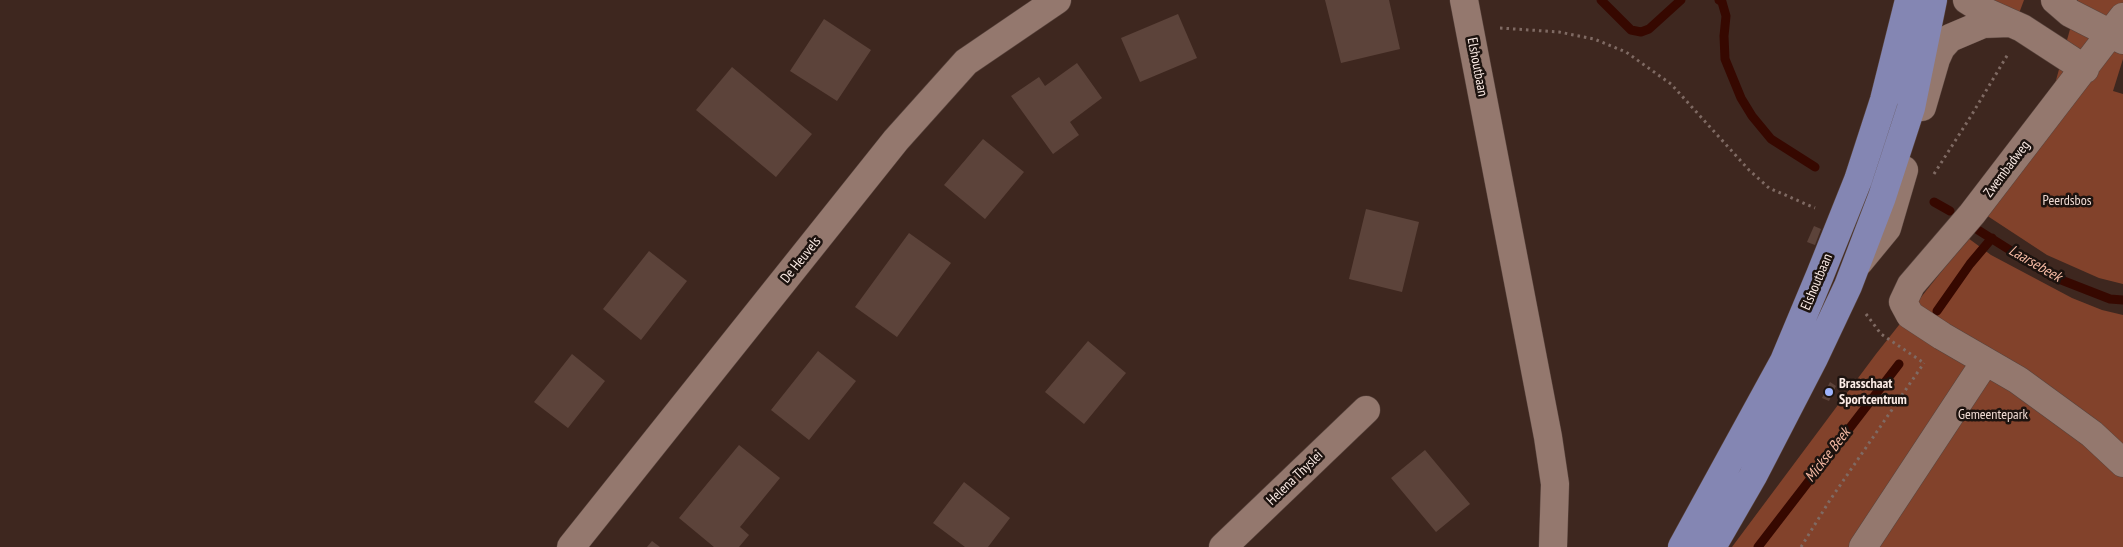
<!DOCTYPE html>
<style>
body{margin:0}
canvas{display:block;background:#3e271f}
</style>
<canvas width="2123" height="547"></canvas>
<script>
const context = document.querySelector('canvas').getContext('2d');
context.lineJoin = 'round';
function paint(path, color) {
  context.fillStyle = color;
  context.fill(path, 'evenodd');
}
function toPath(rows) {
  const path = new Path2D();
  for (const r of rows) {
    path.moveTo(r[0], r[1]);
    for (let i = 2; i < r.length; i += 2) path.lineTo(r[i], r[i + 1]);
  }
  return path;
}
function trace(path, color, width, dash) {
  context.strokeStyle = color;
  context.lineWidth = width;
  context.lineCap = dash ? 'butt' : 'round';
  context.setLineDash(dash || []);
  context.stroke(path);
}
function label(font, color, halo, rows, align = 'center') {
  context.font = font + ' "PT Sans Narrow",sans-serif';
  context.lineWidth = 5;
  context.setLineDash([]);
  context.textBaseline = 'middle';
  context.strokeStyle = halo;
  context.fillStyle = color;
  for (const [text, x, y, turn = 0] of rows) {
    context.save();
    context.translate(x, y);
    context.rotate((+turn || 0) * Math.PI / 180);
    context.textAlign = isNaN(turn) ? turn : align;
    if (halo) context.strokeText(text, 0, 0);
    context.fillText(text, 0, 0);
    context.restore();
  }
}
paint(toPath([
 [1982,0,2024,0,2018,16],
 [2078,0,2123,0,2123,59,2113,91,2123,94,2123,284,2099,278,2047,255,1986,215,2038,146],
 [1968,238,1991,255,2072,298,2102,310,2123,315,2123,547,1732,547,1876,354]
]), '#82422b');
trace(toPath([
 [1601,0,1631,30,1641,32,1649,29,1681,0],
 [1719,0,1722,2,1726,16,1724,36,1725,59,1741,98,1752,116,1771,139,1815,167],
 [1934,202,1950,211],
 [1978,230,2051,276,2110,299,2123,300],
 [1937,311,1970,264,1992,238],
 [1758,547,1899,364]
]), '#360800', 9);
paint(toPath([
 [1325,0,1389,0,1400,49,1341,63],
 [1178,14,1197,58,1140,82,1121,38],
 [824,19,871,50,837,101,790,71],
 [1077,63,1102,98,1070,122,1079,135,1053,154,1011,96,1039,77,1045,86],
 [732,67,812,134,776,177,696,110],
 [983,139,1024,172,985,219,944,185],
 [1366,209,1419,222,1402,292,1349,279],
 [1814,226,1821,229,1815,245,1807,242],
 [909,233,951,263,897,337,855,307],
 [649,251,687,281,641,340,603,309],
 [1088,341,1126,373,1084,424,1045,392],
 [818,351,856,381,809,440,771,410],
 [572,354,605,381,568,428,534,402],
 [1830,382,1836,386,1829,401,1822,398],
 [739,445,780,478,740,527,749,535,739,547,714,547,679,518],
 [1425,450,1470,504,1436,532,1391,478],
 [964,482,1010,518,988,547,965,547,933,523],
 [652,541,660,547,647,547]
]), '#5c433a');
const minor = toPath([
 [1464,0,1548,437,1555,484,1553,547],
 [1967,0,1986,12,2022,28,2085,69],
 [2055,0,2070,13,2123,40],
 [2123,17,1972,214,1911,285,1903,302,1910,315,1942,336,2018,380,2092,434,2123,463],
 [1922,107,1936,59,1941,48,1950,38,1983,24,2009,23],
 [1859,262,1887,228,1904,170],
 [571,547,896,140,966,62,1057,0],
 [1223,547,1366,410],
 [1863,547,1985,362]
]);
const major = toPath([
 [1682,547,1784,361,1820,275,1858,180,1884,100,1909,0],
 [1712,547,1753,476,1814,358,1848,286,1882,197,1911,108,1933,0]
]);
trace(minor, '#58443d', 29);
trace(major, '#58443d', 29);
trace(toPath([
 [1500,28,1559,32,1594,39,1626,52,1671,84,1749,170,1769,188,1815,208],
 [1934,174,1971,116,2008,54],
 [1866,314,1881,334,1924,363],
 [1801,547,1830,500,1924,363]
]), '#7f6a63', 3, [2.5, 4]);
trace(minor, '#94786e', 28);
trace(major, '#8486b3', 28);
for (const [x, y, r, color] of [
 [1829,392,5,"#9eb4fd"]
]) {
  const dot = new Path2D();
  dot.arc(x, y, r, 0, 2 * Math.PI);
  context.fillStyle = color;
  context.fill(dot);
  trace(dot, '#1d130f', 2);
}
label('14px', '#fbebe5', '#1d130f', [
 ["Elshoutbaan",1477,67,79],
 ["Zwembadweg",2007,169,-53],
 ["De Heuvels",801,260,-51],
 ["Elshoutbaan",1817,282,-67],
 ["Helena Thyslei",1295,478,-44]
]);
label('14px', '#f1dcd4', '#1d130f', [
 ["Peerdsbos",2067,201],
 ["Gemeentepark",1993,415]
]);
label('bold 14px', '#fbebe5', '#1d130f', [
 ["Brasschaat",1839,384],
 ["Sportcentrum",1839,400]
], 'left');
label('italic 15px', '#f6baa4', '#1d130f', [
 ["Laarsebeek",2035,264,30],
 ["Mickse Beek",1828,455,-52]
]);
</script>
